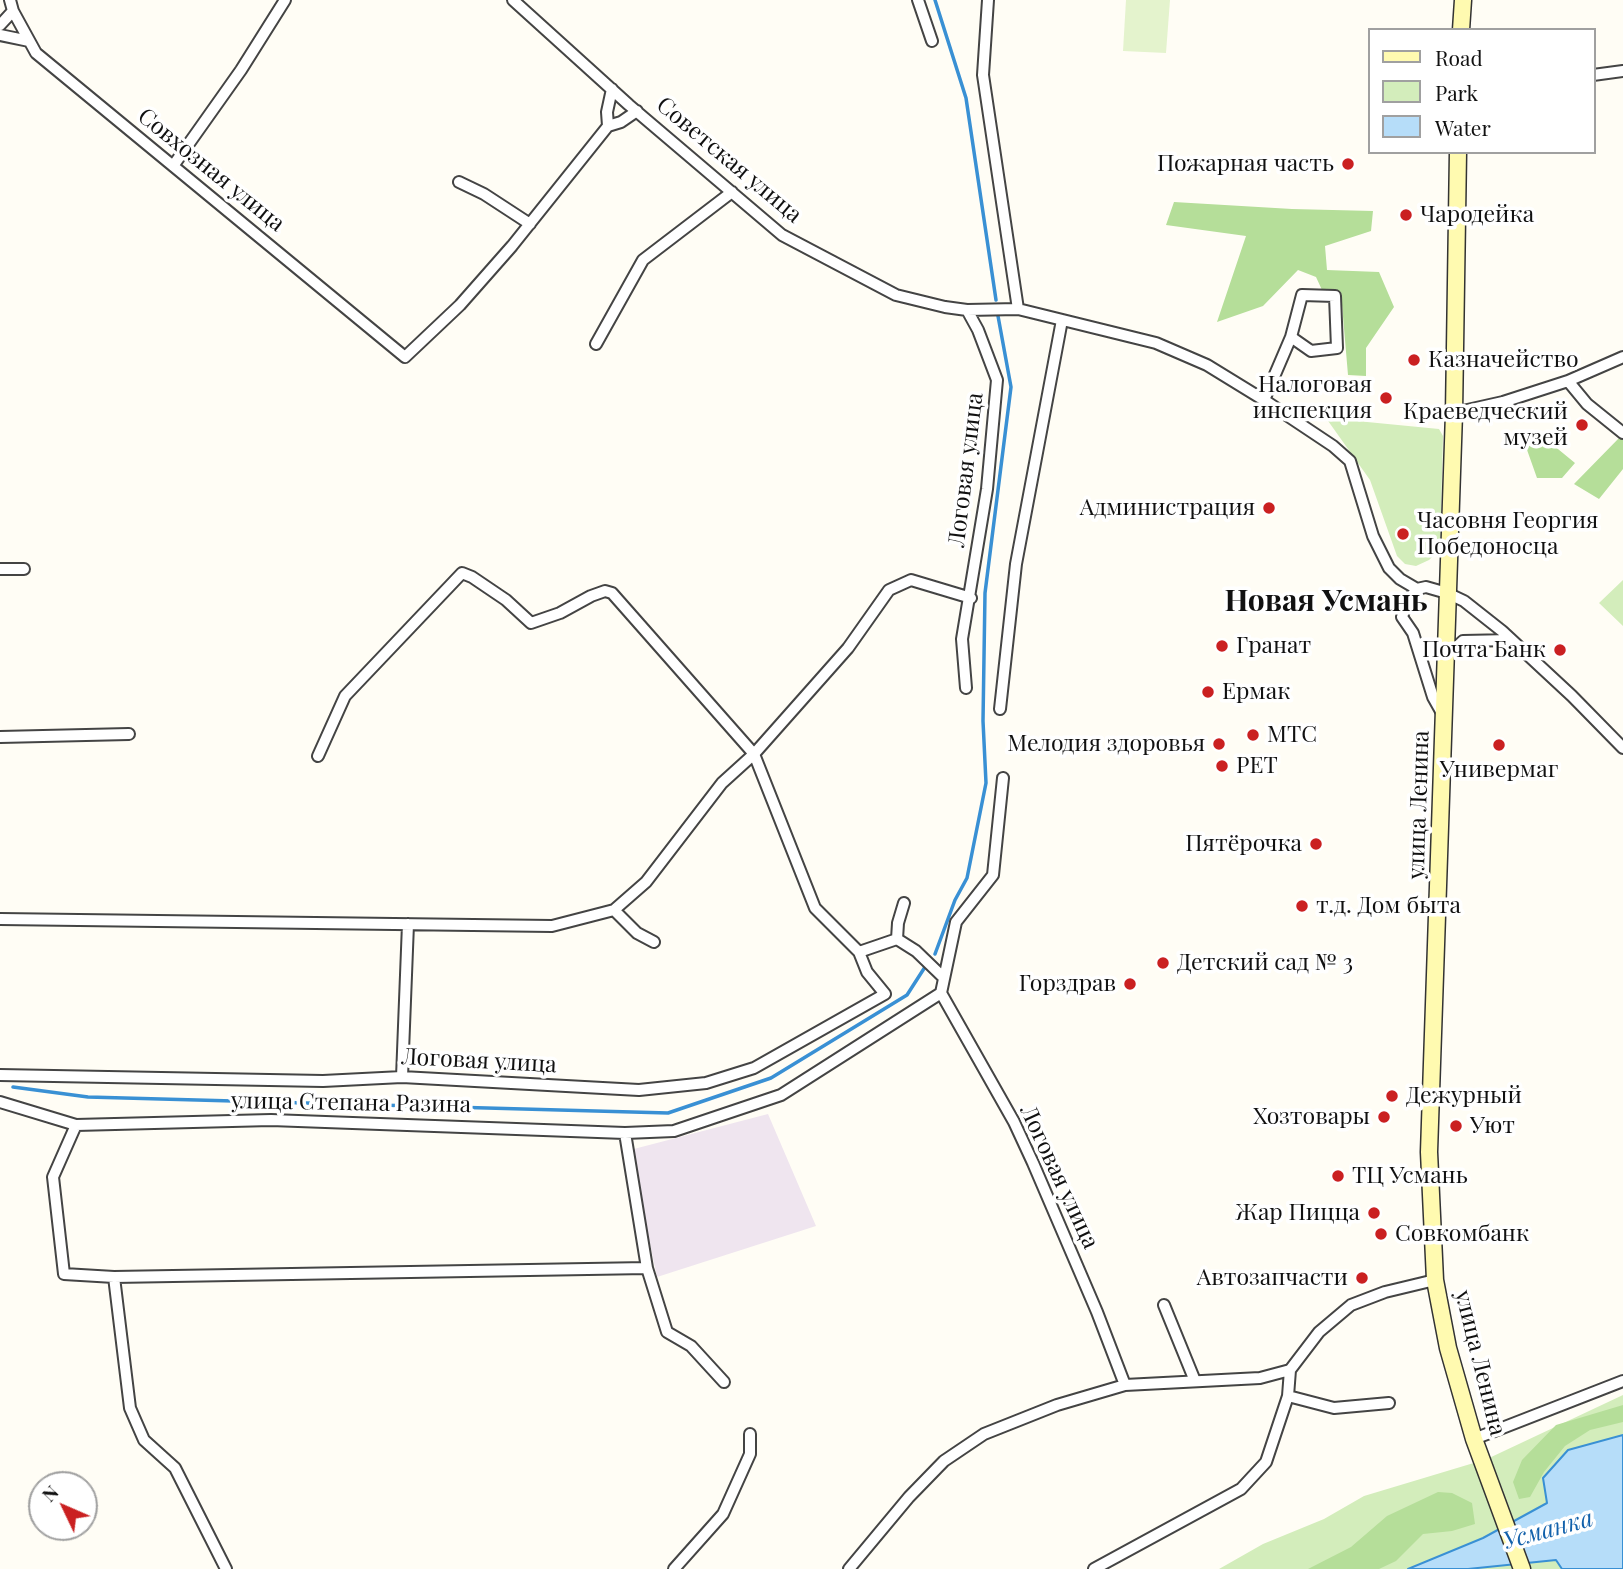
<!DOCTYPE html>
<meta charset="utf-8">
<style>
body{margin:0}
#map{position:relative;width:1623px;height:1569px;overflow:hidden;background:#fffdf5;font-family:"Playfair Display",serif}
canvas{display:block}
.legend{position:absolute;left:1368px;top:28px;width:228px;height:126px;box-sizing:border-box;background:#fff;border:2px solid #a0a0a0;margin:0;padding:9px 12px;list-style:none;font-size:21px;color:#111}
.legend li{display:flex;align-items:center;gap:14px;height:35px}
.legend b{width:35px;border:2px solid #a0a0a0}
.north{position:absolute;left:28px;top:1471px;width:70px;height:70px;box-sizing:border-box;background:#fff;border:2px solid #a0a0a0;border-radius:50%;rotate:314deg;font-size:19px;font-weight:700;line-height:28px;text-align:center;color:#111}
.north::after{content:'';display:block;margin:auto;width:24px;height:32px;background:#ca2021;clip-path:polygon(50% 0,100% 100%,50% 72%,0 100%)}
</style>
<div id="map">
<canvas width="1623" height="1569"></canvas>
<ul class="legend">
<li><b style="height:9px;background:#fffab0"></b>Road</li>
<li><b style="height:19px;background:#d3edbb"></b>Park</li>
<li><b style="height:19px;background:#b6ddf9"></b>Water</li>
</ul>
<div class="north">N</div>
</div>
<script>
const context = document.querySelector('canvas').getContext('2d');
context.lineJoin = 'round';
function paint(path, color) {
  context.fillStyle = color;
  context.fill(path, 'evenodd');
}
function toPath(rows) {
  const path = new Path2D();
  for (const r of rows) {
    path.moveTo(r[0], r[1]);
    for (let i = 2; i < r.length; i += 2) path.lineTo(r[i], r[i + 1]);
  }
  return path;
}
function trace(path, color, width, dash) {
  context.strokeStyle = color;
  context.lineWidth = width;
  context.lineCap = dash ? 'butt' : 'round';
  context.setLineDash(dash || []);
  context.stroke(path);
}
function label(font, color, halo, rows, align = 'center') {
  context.font = font + ' "Playfair Display",serif';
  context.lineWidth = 7;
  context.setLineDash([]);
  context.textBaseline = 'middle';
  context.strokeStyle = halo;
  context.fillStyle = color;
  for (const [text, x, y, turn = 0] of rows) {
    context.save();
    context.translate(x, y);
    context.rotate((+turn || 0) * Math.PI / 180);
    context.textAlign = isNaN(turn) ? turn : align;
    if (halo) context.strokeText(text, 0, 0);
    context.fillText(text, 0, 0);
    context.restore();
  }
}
paint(toPath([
 [768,1114,816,1226,657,1277,630,1150]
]), '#efe5ef');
paint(toPath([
 [1326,418,1439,429,1443,436,1440,549,1429,560,1416,566,1405,564,1397,556,1370,480],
 [1623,580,1623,626,1599,603],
 [1623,1395,1623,1569,1219,1569,1263,1544,1324,1519,1364,1496,1487,1459]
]), '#d3edbb');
paint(toPath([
 [1174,202,1292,209,1373,211,1371,231,1325,246,1327,270,1379,272,1394,307,1366,348,1366,376,1348,375,1341,293,1322,290,1316,277,1298,270,1263,306,1217,322,1246,236,1166,225],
 [1620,437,1623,440,1623,469,1599,499,1574,484],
 [1547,440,1575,463,1562,478,1537,478,1526,447],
 [1623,1405,1623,1422,1590,1430,1565,1446,1544,1472,1530,1497,1519,1499,1513,1482,1522,1460,1556,1425],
 [1438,1492,1452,1493,1472,1503,1475,1524,1452,1531,1423,1534,1396,1561,1379,1569,1308,1569,1351,1547,1387,1516]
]), '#b5de99');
paint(toPath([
 [1126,0,1170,0,1166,53,1123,51]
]), '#e4f3cd');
const water = toPath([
 [1623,1435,1623,1569,1562,1569,1556,1560,1468,1569,1408,1569,1483,1538,1547,1503,1543,1478,1568,1450,1623,1435]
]);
paint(water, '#b6ddf9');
trace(water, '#3990d4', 2);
trace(toPath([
 [935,0,966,98,996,300],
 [935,954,955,900,967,878,986,783,983,721,985,593,1011,387,998,316],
 [13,1087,88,1097,668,1113,771,1078,907,995,925,967]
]), '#3990d4', 3.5);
const street = toPath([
 [10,0,13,11,36,53,405,357,460,305,512,246,608,126,607,112,612,89],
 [513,0,629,105,782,235,896,295,945,307,967,310,1018,309,1156,343,1207,365,1264,400,1333,446,1350,461,1373,536,1389,568,1400,579,1417,589,1426,587,1447,593,1464,601,1502,631,1572,696,1623,748],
 [918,0,932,41],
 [988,0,983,75,1018,309],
 [0,25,13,11],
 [0,35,29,41],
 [1593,75,1623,71],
 [608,126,621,122,637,111],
 [173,166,241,70,285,0],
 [459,182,484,194,530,224],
 [596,344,643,260,732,192],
 [1568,381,1587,404,1623,433],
 [1264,400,1291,337,1311,351,1337,348,1335,296,1302,295,1291,337],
 [1454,413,1503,402,1568,381,1623,357],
 [0,569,24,569],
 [1417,589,1407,602,1402,617,1413,633,1433,697,1442,713],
 [1446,657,1463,641,1511,640],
 [966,688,962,639,987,489,997,380,978,330,967,310],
 [1000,709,1016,564,1062,320],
 [0,737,129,734],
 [318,756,345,696,462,573,472,577,506,600,531,623,560,613,591,596,605,591,612,593,754,754,815,908,859,952,897,939,916,951,944,978],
 [614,910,637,933,654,942],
 [0,919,552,926,614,910,646,882,722,783,754,754,848,648,889,590,911,580,971,598],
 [897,939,898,923,904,903],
 [941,993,1014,1122,1033,1163,1097,1312,1125,1385],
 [0,1075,323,1081,402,1077,639,1090,706,1083,754,1068,885,994,867,972,859,952],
 [402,1077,408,924],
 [0,1102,76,1125,271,1120,625,1133,674,1131,781,1095,941,993,956,922,993,875,1003,778],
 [76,1125,53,1177,64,1274,114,1277,647,1268],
 [625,1133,647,1268,667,1332,691,1346,724,1382],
 [114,1277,130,1408,144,1440,175,1468,226,1569],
 [1164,1305,1195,1381],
 [1288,1396,1334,1408,1389,1403],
 [1474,1439,1623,1381],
 [674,1569,723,1514,750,1454,750,1434],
 [849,1569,909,1497,944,1461,984,1434,1057,1405,1125,1385,1260,1378,1290,1370,1319,1332,1351,1305,1385,1292,1435,1280],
 [1094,1569,1241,1489,1266,1462,1288,1396,1290,1370]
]);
const secondary = toPath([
 [1461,30,1463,0],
 [1458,152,1454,413,1429,1152,1435,1280,1448,1348,1474,1439,1522,1569]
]);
trace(street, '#444', 14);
trace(secondary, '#333', 19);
trace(street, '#fff', 10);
trace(secondary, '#fffab0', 16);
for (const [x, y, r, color] of [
 [1348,164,7,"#ca2021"],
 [1406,215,7,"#ca2021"],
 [1414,360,7,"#ca2021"],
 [1386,398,7,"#ca2021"],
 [1582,425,7,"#ca2021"],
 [1269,508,7,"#ca2021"],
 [1403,534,7,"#ca2021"],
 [1222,646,7,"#ca2021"],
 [1560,650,7,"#ca2021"],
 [1208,692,7,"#ca2021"],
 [1253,735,7,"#ca2021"],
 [1219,744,7,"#ca2021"],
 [1499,745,7,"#ca2021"],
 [1222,766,7,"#ca2021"],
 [1316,844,7,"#ca2021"],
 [1302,906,7,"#ca2021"],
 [1163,963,7,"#ca2021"],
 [1130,984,7,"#ca2021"],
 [1392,1096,7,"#ca2021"],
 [1384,1117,7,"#ca2021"],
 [1456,1126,7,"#ca2021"],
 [1338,1176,7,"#ca2021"],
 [1374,1213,7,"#ca2021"],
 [1381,1234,7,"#ca2021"],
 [1362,1278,7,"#ca2021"]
]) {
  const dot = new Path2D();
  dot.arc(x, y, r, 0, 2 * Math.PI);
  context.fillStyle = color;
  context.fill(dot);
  trace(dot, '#fff', 2.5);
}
label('23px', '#111', '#fff', [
 ["Советская улица",729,160,40],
 ["Совхозная улица",211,170,39],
 ["Логовая улица",966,470,-83],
 ["улица Ленина",1419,805,-88],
 ["Логовая улица",479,1061,3],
 ["улица Степана Разина",351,1103,1],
 ["Логовая улица",1059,1177,65],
 ["улица Ленина",1480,1363,76]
]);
label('23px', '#111', '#fff', [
 ["Пожарная часть",1334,164,"right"],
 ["Чародейка",1420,215],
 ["Казначейство",1428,360],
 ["Налоговая",1372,385,"right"],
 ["инспекция",1372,411,"right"],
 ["Краеведческий",1568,412,"right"],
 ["музей",1568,438,"right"],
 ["Администрация",1255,508,"right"],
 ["Часовня Георгия",1417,521],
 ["Победоносца",1417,547],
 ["Гранат",1236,646],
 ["Почта Банк",1546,650,"right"],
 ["Ермак",1222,692],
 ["МТС",1267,735],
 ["Мелодия здоровья",1205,744,"right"],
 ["РЕТ",1236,766],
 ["Универмаг",1499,770,"center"],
 ["Пятёрочка",1302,844,"right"],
 ["т.д. Дом быта",1316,906],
 ["Детский сад № 3",1177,963],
 ["Горздрав",1116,984,"right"],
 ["Дежурный",1406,1096],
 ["Хозтовары",1370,1117,"right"],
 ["Уют",1470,1126],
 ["ТЦ Усмань",1352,1176],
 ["Жар Пицца",1360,1213,"right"],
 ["Совкомбанк",1395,1234],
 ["Автозапчасти",1348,1278,"right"]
], 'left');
label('italic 24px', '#1261ab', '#fff', [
 ["Усманка",1548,1530,-15]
]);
label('bold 30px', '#111', '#fff', [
 ["Новая Усмань",1326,602]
]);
</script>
